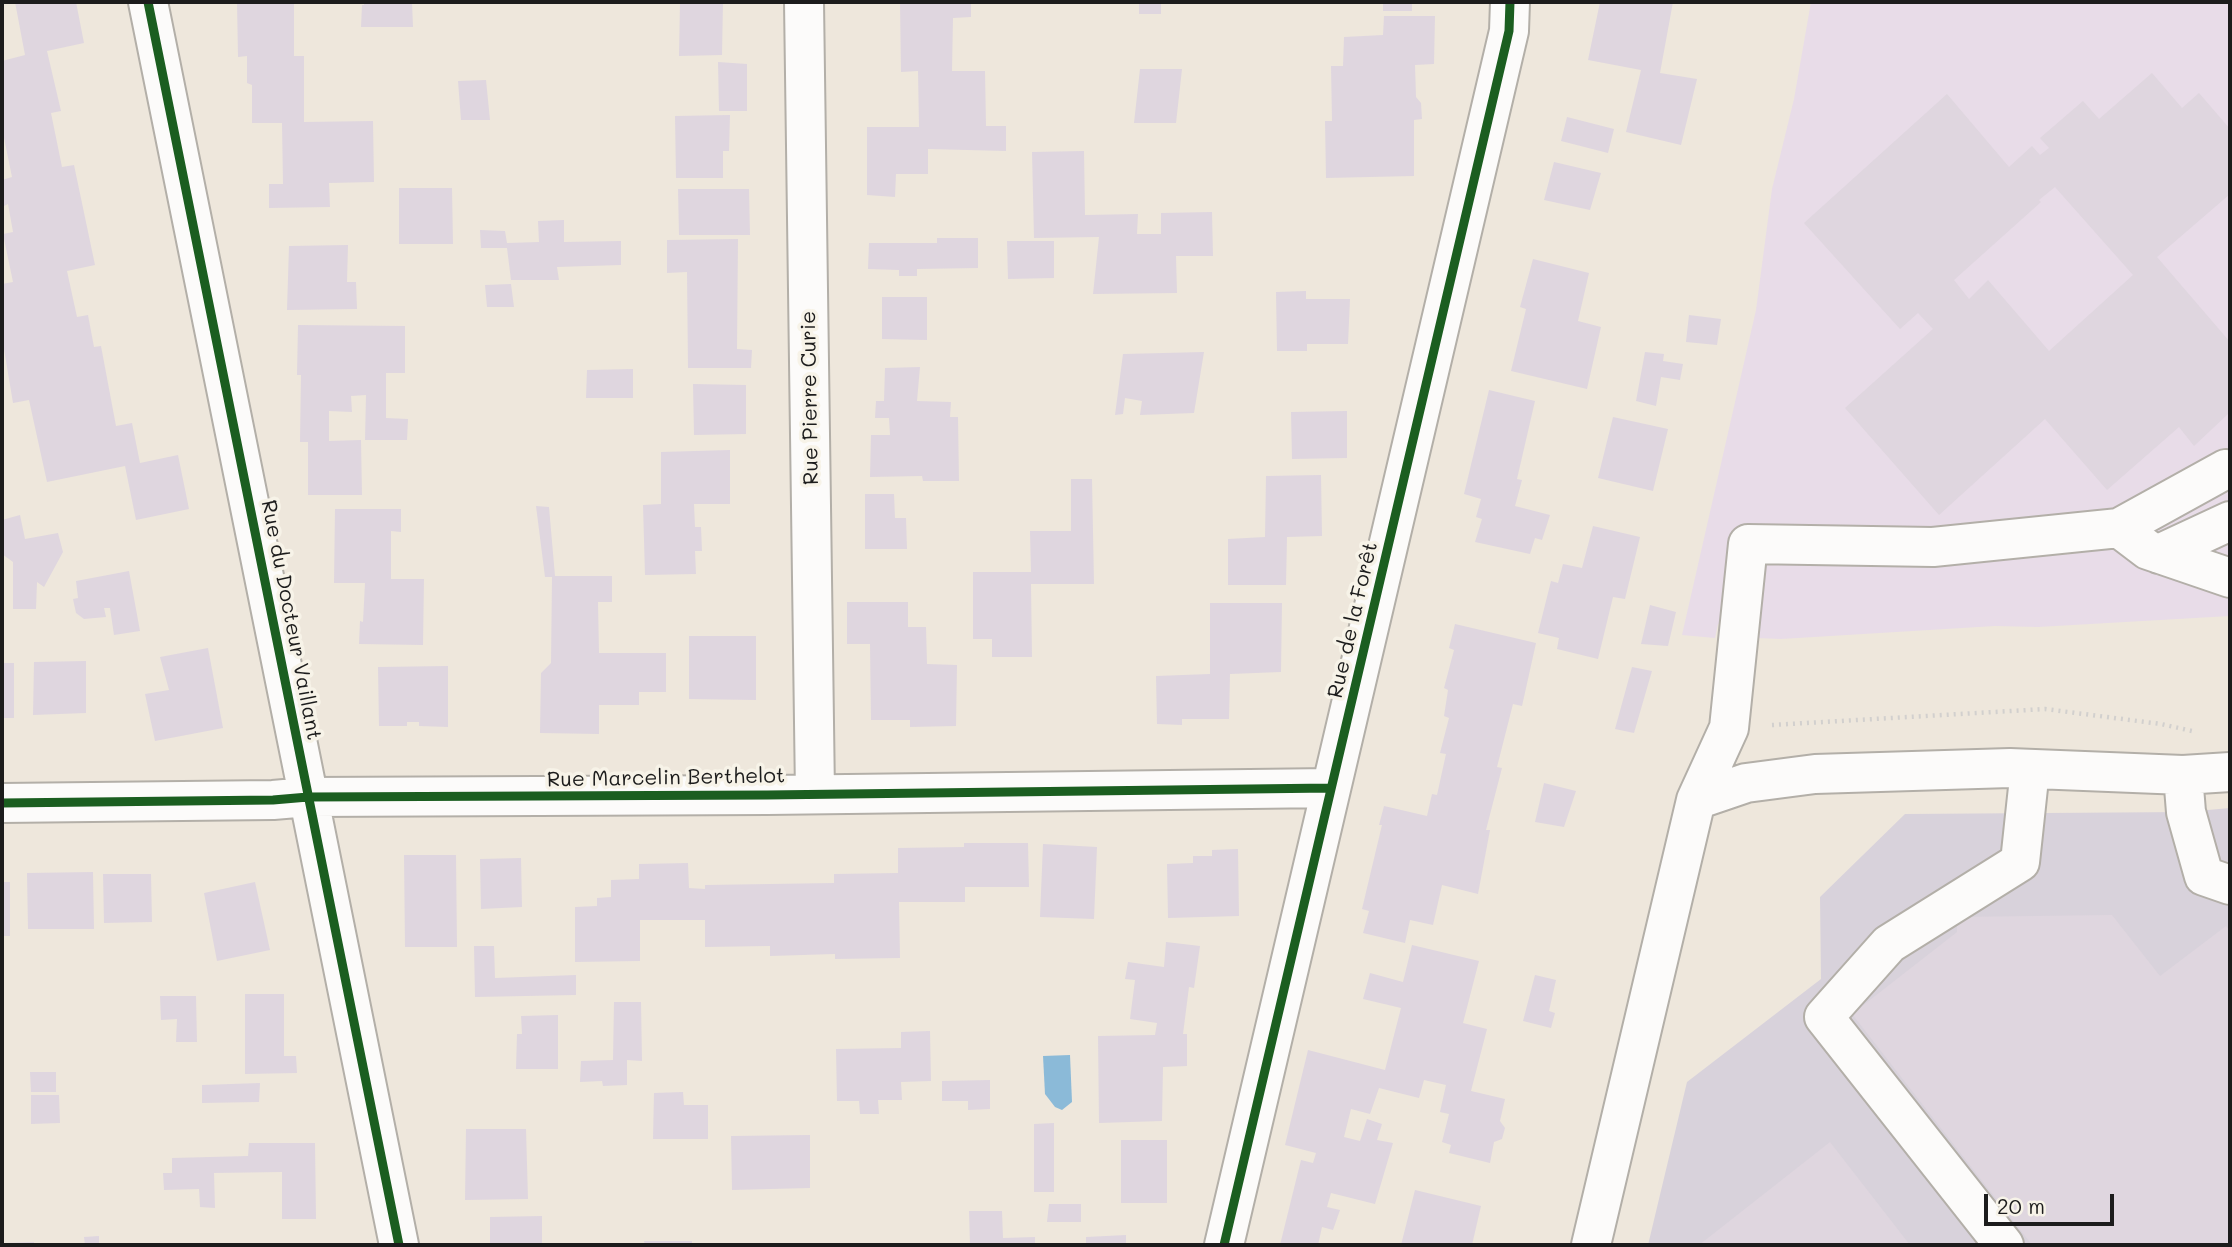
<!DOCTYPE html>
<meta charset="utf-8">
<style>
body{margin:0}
#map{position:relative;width:2232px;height:1247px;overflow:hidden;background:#eee7dc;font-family:Mali,sans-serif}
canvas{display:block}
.frame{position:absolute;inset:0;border:4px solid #1c1c1c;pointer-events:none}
.scale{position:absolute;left:1984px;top:1194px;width:130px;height:32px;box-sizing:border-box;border:4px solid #1c1c1c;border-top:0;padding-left:9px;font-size:21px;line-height:24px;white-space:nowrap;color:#1c1c1c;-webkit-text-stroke:5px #f7f3e8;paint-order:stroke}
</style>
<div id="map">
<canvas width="2232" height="1247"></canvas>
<div class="frame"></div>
<div class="scale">20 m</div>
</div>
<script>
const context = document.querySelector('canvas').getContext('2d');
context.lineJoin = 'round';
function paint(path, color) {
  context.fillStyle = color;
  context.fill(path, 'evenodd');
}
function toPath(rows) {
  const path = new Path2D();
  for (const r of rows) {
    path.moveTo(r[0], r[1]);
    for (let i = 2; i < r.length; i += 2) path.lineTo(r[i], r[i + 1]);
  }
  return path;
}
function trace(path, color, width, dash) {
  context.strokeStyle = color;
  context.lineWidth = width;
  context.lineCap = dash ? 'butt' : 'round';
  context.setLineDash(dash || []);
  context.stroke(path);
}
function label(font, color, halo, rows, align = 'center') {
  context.font = font + ' Mali,sans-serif';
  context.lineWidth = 7;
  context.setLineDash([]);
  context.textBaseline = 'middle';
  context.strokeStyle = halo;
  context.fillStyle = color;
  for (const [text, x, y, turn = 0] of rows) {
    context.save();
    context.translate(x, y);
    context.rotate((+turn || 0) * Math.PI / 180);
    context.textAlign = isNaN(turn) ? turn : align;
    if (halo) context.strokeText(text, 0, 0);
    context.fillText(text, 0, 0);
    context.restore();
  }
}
paint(toPath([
 [1811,2,2230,2,2230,616,2038,627,1995,626,1781,639,1756,638,1745,623,1718,624,1715,638,1682,635,1756,310,1772,189,1794,99]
]), '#e8dce8');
paint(toPath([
 [2230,808,2230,1245,1648,1245,1687,1082,1821,979,1820,897,1905,814,2186,812]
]), '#d8d2db');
paint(toPath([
 [1070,1055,1072,1102,1062,1110,1055,1107,1045,1094,1043,1056]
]), '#8bbad8');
paint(toPath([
 [15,2,76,2,84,43,47,51,61,111,51,113,62,167,74,165,95,265,67,271,77,317,88,315,94,347,101,346,116,426,132,423,140,463,178,455,189,509,136,520,125,466,47,482,29,400,13,403,2,337,2,284,13,282,3,234,13,232,8,204,2,207,2,180,12,177,2,128,2,61,25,55],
 [237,2,294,2,294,56,304,56,304,122,373,121,374,182,329,183,330,207,269,208,269,184,283,184,282,123,252,123,252,85,247,83,247,56,238,57],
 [364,2,412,2,413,27,361,27,362,5,364,5],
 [680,2,723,2,722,55,679,56],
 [900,2,971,2,971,17,953,18,952,71,985,71,986,126,1006,126,1006,151,928,149,928,174,896,174,895,197,867,195,867,127,919,127,918,71,901,72],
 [1139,2,1161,2,1161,14,1139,14],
 [1383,2,1412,2,1412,11,1383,11],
 [1600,2,1673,2,1660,73,1697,79,1681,145,1626,132,1641,70,1588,60],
 [1384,16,1435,16,1434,64,1415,65,1416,97,1421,103,1422,119,1414,120,1414,176,1326,178,1325,121,1332,121,1331,66,1343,66,1344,37,1383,35],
 [718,62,747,64,747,111,719,111],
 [1140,69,1182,69,1176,123,1134,123],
 [2152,73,2182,108,2199,93,2230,129,2230,194,2157,257,2230,342,2230,416,2228,414,2194,446,2179,427,2107,490,2045,419,1939,515,1845,408,1933,329,1918,313,1900,329,1804,223,1947,94,2009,167,2032,146,2040,155,2049,148,2040,138,2083,101,2099,119],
 [2055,187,2133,275,2049,351,1988,280,1969,299,1954,280,2041,202,2039,200],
 [486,80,490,120,461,120,458,81],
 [730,115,729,151,723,151,723,178,676,178,675,116],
 [1567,117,1614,129,1608,153,1561,141],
 [1084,151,1085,215,1138,214,1137,234,1161,234,1161,213,1212,212,1213,256,1176,256,1177,293,1093,294,1099,237,1034,238,1032,152],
 [1554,162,1601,173,1590,210,1544,200],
 [399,188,452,188,453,244,399,244],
 [678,189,749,189,750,235,679,235],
 [564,220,564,242,621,241,621,265,557,267,559,280,511,280,507,248,481,248,480,230,505,231,507,243,539,242,538,221],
 [937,238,978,238,978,268,917,269,917,276,899,276,899,270,868,269,869,243,937,243],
 [738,239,737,349,752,350,751,368,688,368,687,272,667,273,667,240],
 [1007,241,1054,241,1054,278,1008,279],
 [348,245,347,282,356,282,357,309,287,310,289,246],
 [1533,259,1589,273,1578,321,1601,327,1587,389,1511,371,1526,309,1520,307],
 [511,284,514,307,487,307,485,285],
 [1306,291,1306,299,1350,299,1348,344,1307,344,1307,351,1277,351,1276,292],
 [882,297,927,297,927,340,882,339],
 [1689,315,1721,319,1717,345,1686,342],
 [298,325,405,326,405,373,386,373,386,418,408,419,407,440,365,440,366,395,351,396,352,412,329,411,329,441,361,440,362,495,308,495,308,442,300,442,301,375,297,375],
 [1204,352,1194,413,1140,415,1142,401,1125,398,1123,414,1115,415,1123,354],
 [1645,352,1664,354,1663,361,1683,364,1680,380,1661,377,1656,406,1636,401],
 [920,367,917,401,951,402,950,417,958,417,959,481,923,481,922,476,870,477,871,435,890,435,889,418,875,418,876,401,884,401,885,368],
 [633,369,633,398,586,398,587,370],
 [693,384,746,385,746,434,694,435],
 [1489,390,1535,401,1517,479,1522,480,1515,506,1550,515,1542,540,1535,538,1530,554,1475,542,1482,519,1476,517,1481,499,1464,494],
 [1347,411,1347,458,1292,459,1291,412],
 [1613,417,1668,429,1653,491,1598,478],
 [730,450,730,504,694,504,695,527,701,527,702,551,695,551,696,574,645,575,643,505,661,504,661,452],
 [1321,475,1322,536,1287,537,1286,585,1228,585,1228,539,1265,537,1266,476],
 [1071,479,1092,479,1094,584,1031,584,1032,657,992,657,992,639,973,639,973,572,1031,572,1030,531,1071,531],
 [865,494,894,494,895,518,906,518,907,549,865,549],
 [536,506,549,507,555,576,612,576,612,602,598,602,599,653,666,653,666,692,639,692,639,705,599,705,599,734,540,733,541,673,551,663,552,577,545,577],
 [335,509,401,509,401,532,391,531,391,579,424,579,423,645,359,644,360,621,363,622,365,583,334,583],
 [20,515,25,539,58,533,63,552,44,587,37,582,36,609,13,609,13,562,2,554,2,520],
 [1593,526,1640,537,1625,599,1613,597,1598,659,1557,649,1559,638,1538,633,1551,581,1558,583,1563,564,1582,568],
 [129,571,140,631,114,635,110,608,104,608,106,617,84,619,76,613,73,599,78,598,76,581],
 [847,602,908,602,908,627,926,627,927,664,957,665,956,726,910,727,910,720,871,720,870,644,847,644],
 [1210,603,1282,603,1281,672,1230,674,1229,719,1182,719,1182,725,1157,724,1156,676,1210,674],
 [1650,605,1676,612,1668,646,1641,644],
 [1455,624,1536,643,1522,706,1513,704,1497,767,1502,768,1486,830,1490,830,1478,894,1442,885,1433,925,1410,920,1405,943,1363,933,1369,911,1362,909,1382,825,1379,825,1384,806,1427,816,1432,794,1437,795,1446,754,1440,753,1449,718,1444,716,1448,690,1444,688,1454,650,1449,648],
 [689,636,756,636,756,700,689,699],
 [208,648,223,728,155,741,145,694,169,690,160,657],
 [86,661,86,713,33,715,34,662],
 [2,663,14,663,14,718,2,718],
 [448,666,448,727,419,726,419,722,407,722,407,726,379,726,378,667],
 [1632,667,1652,671,1634,733,1615,729],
 [1544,783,1576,791,1564,827,1535,822],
 [964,843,1028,843,1029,887,965,887,965,902,899,902,900,958,835,959,835,954,770,956,770,946,705,947,705,920,640,920,640,961,575,962,575,907,597,906,597,898,611,897,611,880,639,879,639,864,688,863,689,888,705,889,705,885,834,883,834,874,898,873,898,848,964,847],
 [1043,844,1097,847,1094,919,1040,917],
 [1238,849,1239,916,1168,918,1167,864,1193,863,1193,856,1212,856,1212,850],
 [404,855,456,855,457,947,405,947],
 [521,858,522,907,481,909,480,859],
 [93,872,94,929,28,929,27,873],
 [103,874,151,874,152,922,104,923],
 [2,882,10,882,10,936,2,936],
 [255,882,270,950,217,961,204,893],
 [2112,915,2160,976,2226,926,2230,931,2230,1245,2032,1245,1852,1014,1957,932,1957,917],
 [1166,942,1200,946,1194,988,1189,987,1183,1034,1187,1034,1187,1066,1163,1067,1162,1121,1099,1123,1098,1036,1155,1035,1157,1023,1130,1019,1135,980,1125,979,1128,962,1164,967],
 [1412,945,1479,961,1463,1023,1487,1029,1471,1091,1505,1099,1500,1121,1505,1128,1502,1139,1494,1142,1490,1163,1449,1153,1451,1145,1442,1142,1449,1114,1440,1112,1446,1085,1424,1080,1419,1098,1379,1088,1370,1114,1351,1109,1344,1137,1360,1141,1367,1119,1382,1124,1377,1140,1393,1143,1375,1204,1331,1193,1327,1207,1340,1210,1333,1230,1322,1227,1318,1245,1280,1245,1301,1160,1313,1163,1316,1153,1285,1145,1308,1050,1385,1070,1401,1008,1363,999,1370,973,1403,982],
 [474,946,494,946,495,978,576,975,576,995,475,997],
 [1535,975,1556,980,1549,1011,1555,1013,1551,1028,1523,1021],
 [245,994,284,994,284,1056,296,1056,297,1073,245,1074],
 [160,996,196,996,197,1042,176,1042,177,1019,161,1020],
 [614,1002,641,1002,642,1061,627,1060,627,1085,603,1086,602,1081,580,1082,581,1061,613,1060],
 [558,1015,558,1069,516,1069,517,1034,522,1034,521,1016],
 [930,1031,931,1081,901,1082,902,1100,878,1100,879,1114,860,1114,859,1101,837,1101,836,1049,901,1048,901,1032],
 [30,1072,56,1072,56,1092,31,1092],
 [990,1080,990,1109,968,1110,968,1101,942,1101,942,1081],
 [260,1083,259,1102,202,1103,202,1085],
 [683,1092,684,1105,708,1105,708,1139,653,1139,654,1093],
 [31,1095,59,1095,60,1123,31,1124],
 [1054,1123,1054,1192,1034,1192,1034,1124],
 [466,1129,526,1129,528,1199,465,1200],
 [810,1135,810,1188,732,1190,731,1136],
 [1121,1140,1167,1140,1167,1203,1121,1203],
 [1830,1142,1910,1245,1699,1245],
 [249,1143,315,1143,316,1219,282,1219,282,1172,214,1173,215,1208,200,1207,199,1189,164,1190,163,1173,172,1173,172,1158,248,1156],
 [1415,1190,1481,1206,1472,1245,1401,1245],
 [1049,1204,1081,1204,1081,1222,1047,1222],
 [969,1211,1002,1211,1003,1238,1035,1237,1035,1245,970,1245],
 [542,1216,542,1245,490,1245,490,1217],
 [1126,1235,1126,1245,1086,1245,1086,1237],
 [99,1236,99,1245,85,1245,84,1237],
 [644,1241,692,1241,692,1245,645,1245],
 [34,1242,34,1245,5,1245,5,1243]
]), '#dfd6df');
const minor = toPath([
 [148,2,399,1245],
 [804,2,815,794],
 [2119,528,2226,469],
 [2159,554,2230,521],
 [2183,775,2186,812,2204,876,2230,885],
 [1696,800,1746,783,1815,774,2010,768,2183,775,2230,772],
 [2,803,273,800,308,797,767,795,1330,788],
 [1224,1245,1509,31,1510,2],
 [1591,1245,1696,800,1729,728,1748,544,1933,547,2119,528,2148,550,2230,578],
 [2004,1245,1824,1017,1889,944,2020,862,2030,769]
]);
trace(minor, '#b3afa8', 42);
trace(toPath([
 [1772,725,2045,709,2161,724,2192,731]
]), '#d2d0ce', 4.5, [2, 5]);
trace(minor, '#fcfbfa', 38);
trace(toPath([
 [148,2,399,1245],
 [2,803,273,800,308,797,767,795,1330,788],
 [1224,1245,1509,31,1510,2]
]), '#1b5e20', 9);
label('21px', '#1c1c1c', '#f7f3e8', [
 ["Rue Pierre Curie",810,398,-91],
 ["Rue du Docteur Vaillant",291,620,79],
 ["Rue de la Forêt",1353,620,-77],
 ["Rue Marcelin Berthelot",666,778,-1]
]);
</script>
